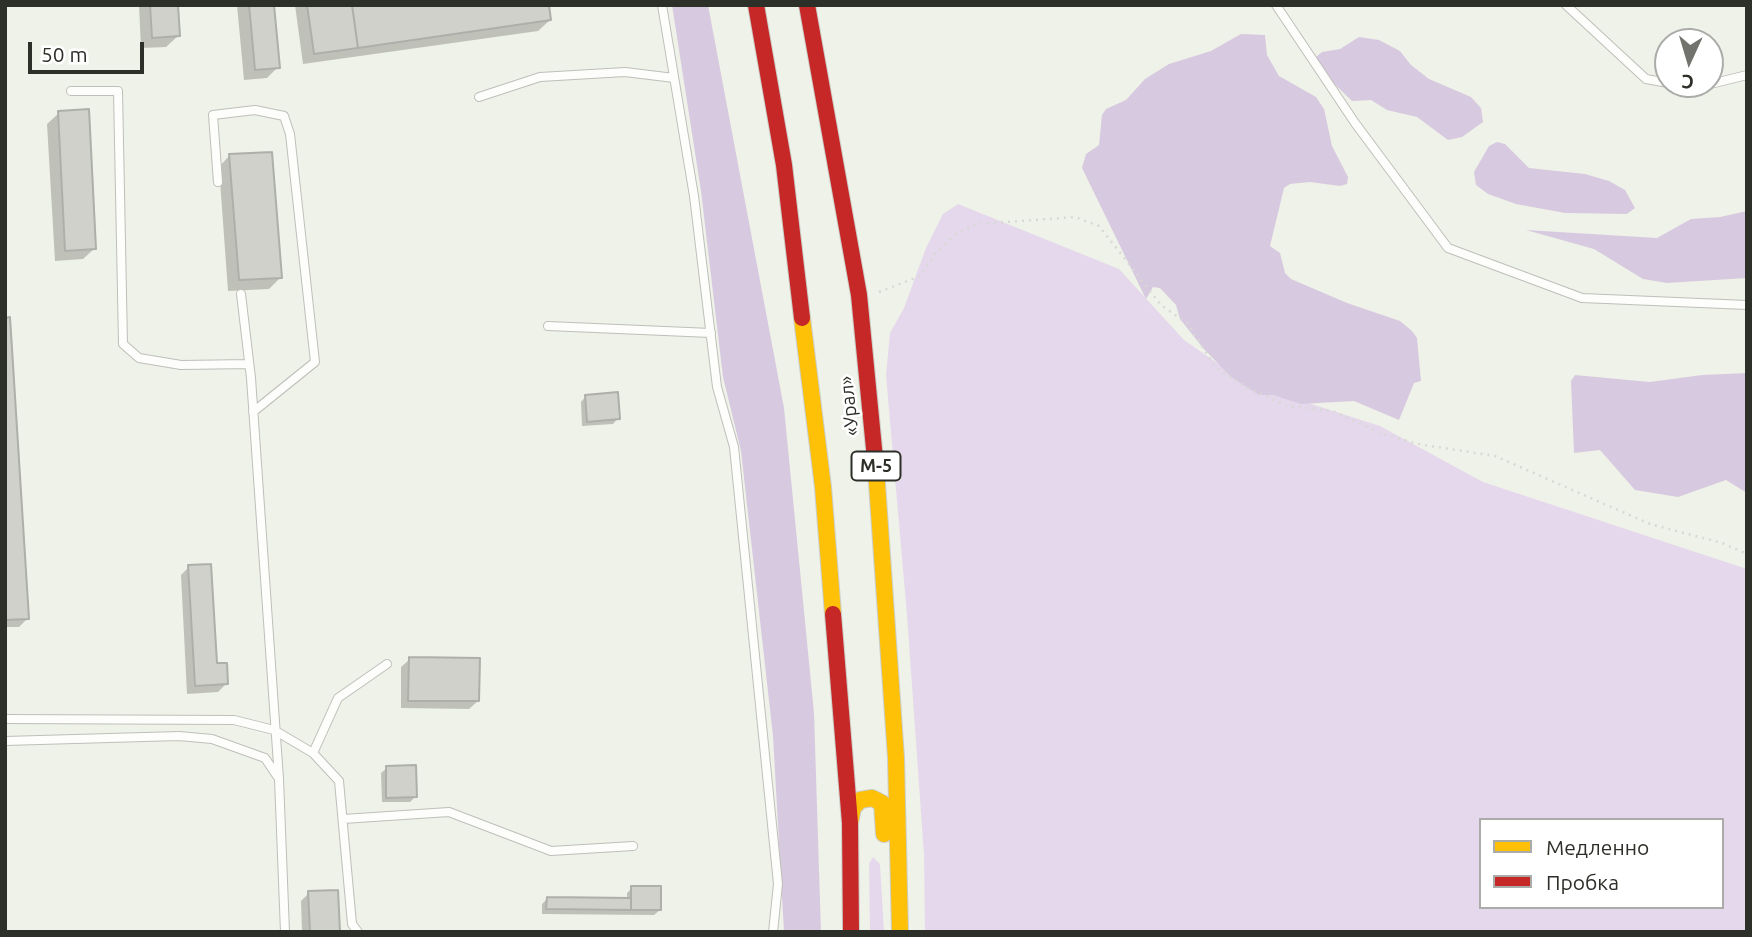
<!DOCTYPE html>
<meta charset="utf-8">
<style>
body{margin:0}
#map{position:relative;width:1752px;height:937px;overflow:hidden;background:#eff2e8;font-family:Ubuntu,sans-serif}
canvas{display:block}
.frame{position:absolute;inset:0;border:7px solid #2d2f29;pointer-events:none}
.legend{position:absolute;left:1479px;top:818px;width:245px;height:91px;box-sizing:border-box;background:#fff;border:2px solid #abaca9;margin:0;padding:9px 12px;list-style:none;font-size:21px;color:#2d2f29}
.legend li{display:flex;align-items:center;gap:14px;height:35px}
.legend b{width:35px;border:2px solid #abaca9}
.north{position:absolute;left:1654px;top:28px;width:70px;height:70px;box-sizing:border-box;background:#fff;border:2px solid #abaca9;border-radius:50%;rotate:184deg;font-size:19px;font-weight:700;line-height:28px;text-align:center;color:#2d2f29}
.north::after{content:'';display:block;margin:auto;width:24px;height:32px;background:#71736c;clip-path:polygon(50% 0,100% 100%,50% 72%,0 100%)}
.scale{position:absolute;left:28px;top:42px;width:116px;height:32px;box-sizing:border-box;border:4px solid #2d2f29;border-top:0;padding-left:9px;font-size:21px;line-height:24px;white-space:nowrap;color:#2d2f29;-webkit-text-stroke:5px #fff;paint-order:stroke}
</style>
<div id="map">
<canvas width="1752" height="937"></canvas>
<div class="frame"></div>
<ul class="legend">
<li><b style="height:9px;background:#ffc107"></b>Медленно</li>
<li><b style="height:9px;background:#c62828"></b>Пробка</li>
</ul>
<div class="north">С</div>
<div class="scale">50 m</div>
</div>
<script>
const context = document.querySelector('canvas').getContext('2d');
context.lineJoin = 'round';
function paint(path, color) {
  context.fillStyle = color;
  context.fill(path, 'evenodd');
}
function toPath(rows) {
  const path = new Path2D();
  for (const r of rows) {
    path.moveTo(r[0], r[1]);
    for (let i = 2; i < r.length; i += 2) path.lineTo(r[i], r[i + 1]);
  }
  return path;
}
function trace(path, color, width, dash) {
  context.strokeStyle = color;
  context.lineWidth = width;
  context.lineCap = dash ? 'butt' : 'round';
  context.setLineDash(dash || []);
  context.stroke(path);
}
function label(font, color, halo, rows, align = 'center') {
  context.font = font + ' Ubuntu,sans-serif';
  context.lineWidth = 5;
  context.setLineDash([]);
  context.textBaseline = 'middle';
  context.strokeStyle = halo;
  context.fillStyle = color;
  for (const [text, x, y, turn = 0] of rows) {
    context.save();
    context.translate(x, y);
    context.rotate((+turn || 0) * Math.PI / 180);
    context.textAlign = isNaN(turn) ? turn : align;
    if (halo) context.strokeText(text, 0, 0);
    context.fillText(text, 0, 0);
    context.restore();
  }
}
paint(toPath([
 [958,204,1119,269,1184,340,1246,383,1380,426,1483,482,1747,569,1747,932,925,932,924,855,907,615,886,375,890,333,904,308,926,248,943,214],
 [1481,820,1722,820,1722,907,1481,907],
 [873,857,880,864,884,932,870,932,869,864]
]), '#e5d8ec');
paint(toPath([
 [672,5,708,5,784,408,814,713,821,932,784,932,773,736,741,451,723,377,701,191],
 [1241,34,1265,35,1267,55,1279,76,1316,97,1324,109,1332,146,1348,177,1347,184,1340,186,1310,182,1290,184,1284,188,1270,246,1280,253,1285,273,1291,279,1347,303,1400,321,1412,331,1417,338,1421,381,1414,383,1399,420,1354,401,1301,404,1273,395,1259,395,1231,377,1203,348,1180,319,1176,305,1160,288,1153,287,1146,299,1082,168,1086,154,1099,145,1102,115,1106,109,1126,100,1145,79,1169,64,1211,51],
 [1359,37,1379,40,1400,51,1411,65,1429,79,1471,97,1481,108,1483,122,1462,137,1448,140,1417,117,1387,110,1371,100,1352,101,1321,71,1316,57,1322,52,1340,49],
 [1497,142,1505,144,1529,168,1585,174,1609,181,1625,190,1635,208,1627,214,1565,213,1516,204,1488,194,1476,185,1474,172,1489,146],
 [1747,211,1747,278,1667,283,1643,279,1594,249,1526,230,1657,238,1691,219,1720,217],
 [1747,373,1747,493,1726,480,1678,497,1635,490,1600,450,1574,453,1571,381,1575,375,1650,382,1702,375]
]), '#d7c9df');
paint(toPath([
 [139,5,176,5,178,36,166,47,141,48],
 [237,5,273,5,278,67,267,78,244,80],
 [295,5,547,5,550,20,538,31,303,64],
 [59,113,95,248,83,259,55,261,47,124],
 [230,155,280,278,269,289,228,291,219,167],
 [5,319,28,618,19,627,5,627],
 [586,396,618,418,613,424,582,426,581,402],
 [189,567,215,665,226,684,218,692,187,694,181,575],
 [410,659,478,701,469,709,401,708,401,667],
 [387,768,415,797,410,802,382,802,381,773],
 [632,888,660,910,654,915,542,914,542,904,547,899,627,900,627,893],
 [309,893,339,932,302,932,301,901]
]), '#0003');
const building = toPath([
 [150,5,178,5,180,36,152,38,150,5],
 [249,5,274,5,280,68,255,70,249,5],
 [307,5,352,5,358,48,314,54,307,5],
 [352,5,549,5,551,20,358,48,352,5],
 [89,109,96,249,65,251,58,111,89,109],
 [272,152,282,278,239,280,229,154,272,152],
 [10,317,29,619,5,620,5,318,10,317],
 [618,392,620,419,587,422,585,395,618,392],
 [211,564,217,663,227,663,228,684,195,686,188,565,211,564],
 [409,657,480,658,479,701,408,701,409,657],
 [416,765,417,797,386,798,386,766,416,765],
 [631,886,661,886,661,910,631,910,631,886],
 [338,890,340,932,310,932,308,891,338,890],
 [547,897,631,898,631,910,546,909,547,897]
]);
paint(building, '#cfd1ca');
trace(building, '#adafa8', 2);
const lane = toPath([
 [662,5,694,196,717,387,734,447,778,884,773,932],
 [1276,5,1355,123,1448,248,1582,298,1747,305],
 [1566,5,1646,79,1668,83],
 [1674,84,1694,88,1747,75],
 [71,91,118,91,123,344,139,358,181,365,249,364],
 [479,97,540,77,625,72,674,78],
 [218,182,213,115,255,110,284,116,290,134,315,362,253,412],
 [241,294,251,378,279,779,285,932],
 [548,326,711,333],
 [5,719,234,720,274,730,313,753,339,781,352,924,358,932],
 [5,741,179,736,212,739,265,758,277,776],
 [313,753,338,698,387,664],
 [343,819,449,812,551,851,633,846]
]);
const slow = toPath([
 [802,318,823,487,833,614],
 [876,469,896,758,900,932],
 [850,823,853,808,860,800,872,798,882,803,884,834]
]);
const jam = toPath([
 [756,5,784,165,802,318],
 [807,5,859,295,876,469],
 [833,614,850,823,851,932]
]);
trace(lane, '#bebfb9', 10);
trace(slow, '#cbcdc8', 18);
trace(jam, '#cbcdc8', 18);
trace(toPath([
 [879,292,920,276,935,254,956,234,977,224,1075,217,1099,226,1161,305,1188,324,1216,368,1248,388,1287,406,1333,411,1380,433,1418,444,1495,456,1650,524,1722,543,1747,554]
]), '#d8d8d6', 2.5, [2, 5]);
trace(lane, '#fdfdfc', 8);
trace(slow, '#ffc107', 16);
trace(jam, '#c62828', 16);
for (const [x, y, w] of [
 [876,466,49]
]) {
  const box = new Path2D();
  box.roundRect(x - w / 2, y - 14.5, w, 29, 5);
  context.fillStyle = '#fff';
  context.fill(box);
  trace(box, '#2d2f29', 2);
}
label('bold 18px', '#2d2f29', null, [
 ["М-5",876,466]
]);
label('19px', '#2d2f29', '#fff', [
 ["«Урал»",849,406,-96]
]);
</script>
